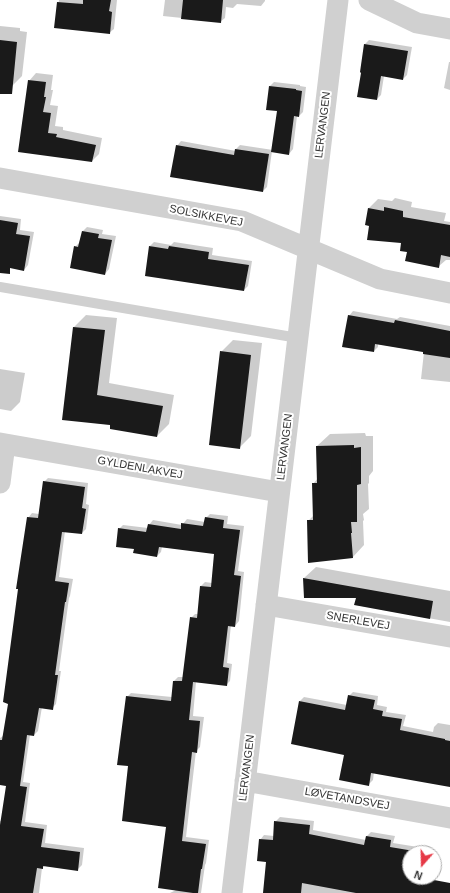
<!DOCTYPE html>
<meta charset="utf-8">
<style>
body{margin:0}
#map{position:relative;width:450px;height:893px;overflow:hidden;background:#fff;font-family:Arial,sans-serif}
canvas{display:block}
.north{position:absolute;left:402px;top:845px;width:40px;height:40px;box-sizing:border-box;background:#fff;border:1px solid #adadad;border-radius:50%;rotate:200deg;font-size:11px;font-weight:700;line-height:16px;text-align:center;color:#333}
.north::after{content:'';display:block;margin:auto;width:14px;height:18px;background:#e63946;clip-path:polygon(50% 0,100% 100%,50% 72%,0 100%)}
</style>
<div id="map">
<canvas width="450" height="893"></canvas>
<div class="north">N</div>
</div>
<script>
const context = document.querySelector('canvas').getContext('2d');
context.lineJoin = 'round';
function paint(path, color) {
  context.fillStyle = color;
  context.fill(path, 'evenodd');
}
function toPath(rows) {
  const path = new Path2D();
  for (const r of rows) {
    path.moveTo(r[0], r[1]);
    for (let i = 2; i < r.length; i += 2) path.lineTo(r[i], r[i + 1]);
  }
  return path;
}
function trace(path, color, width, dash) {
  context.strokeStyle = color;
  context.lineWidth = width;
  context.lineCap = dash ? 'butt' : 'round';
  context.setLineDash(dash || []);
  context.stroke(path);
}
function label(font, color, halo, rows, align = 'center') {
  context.font = font + ' Arial,sans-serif';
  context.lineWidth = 4;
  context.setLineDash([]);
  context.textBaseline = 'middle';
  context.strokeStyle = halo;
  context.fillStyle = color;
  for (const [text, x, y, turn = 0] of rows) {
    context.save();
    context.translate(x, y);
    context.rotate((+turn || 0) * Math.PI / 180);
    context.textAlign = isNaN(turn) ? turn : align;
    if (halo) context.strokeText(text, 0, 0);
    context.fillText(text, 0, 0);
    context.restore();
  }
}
paint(toPath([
 [59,0,117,0,114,29,109,33,55,27],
 [165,0,265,0,265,1,261,6,237,4,233,8,226,7,225,18,220,22,163,16],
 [0,26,20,28,20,31,27,32,22,76,12,86,0,85],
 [369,40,412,47,407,75,403,79,384,76,381,95,377,99,362,72,361,71,365,44],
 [449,62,450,62,450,90,444,88],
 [36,73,53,75,51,90,53,90,50,105,58,106,55,126,63,127,63,130,102,138,99,154,92,161,19,151,29,81],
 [274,82,300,85,300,86,306,87,303,112,299,116,297,116,293,149,289,154,272,151,267,187,263,191,177,146,181,141,236,151,236,149,240,145,273,150,278,110,267,109,270,86],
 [395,198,412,202,411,207,446,213,444,221,450,222,450,260,446,260,439,266,408,251,402,242,371,225,366,224,369,208,378,199,392,201],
 [0,216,21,219,20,230,34,232,28,265,24,270,0,250],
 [87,227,103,230,102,234,116,236,109,269,105,274,75,247,79,243,83,231],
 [154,242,171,245,174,242,213,248,212,255,252,261,248,286,244,290,150,246],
 [353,311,397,319,400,317,450,326,450,382,421,379,424,352,378,344,378,347,374,351,349,316],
 [86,315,117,318,109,383,174,395,169,424,157,436,112,425,63,419,74,327],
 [233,340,262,343,251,436,239,448,221,352],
 [0,369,25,373,20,402,11,411,0,409],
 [365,433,366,436,373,436,373,471,369,476,369,483,368,484,369,509,363,514,364,520,363,521,364,545,352,558,308,521,314,515,313,484,318,478,317,446,330,434],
 [48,478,88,483,86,504,89,505,86,529,82,533,65,531,59,577,73,579,70,596,69,598,59,671,61,671,56,704,52,708,42,707,38,731,34,735,30,735,23,782,30,783,25,822,47,825,45,843,84,848,82,865,77,870,45,866,42,868,39,893,0,893,0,821,2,821,7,785,0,784,0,738,3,736,4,736,9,703,28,518,32,513,39,514,44,482],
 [210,514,228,516,227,524,244,526,238,571,244,572,239,621,235,626,231,625,227,663,232,664,230,681,226,685,196,682,193,716,204,717,200,747,196,751,186,837,209,840,206,863,205,865,201,893,170,893,182,887,167,826,129,765,127,697,131,693,172,697,174,681,178,677,184,677,191,618,195,614,198,614,201,586,205,582,212,583,215,553,162,547,161,552,157,556,135,548,119,529,123,525,148,528,149,525,153,520,182,525,187,519,205,522,206,518],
 [316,567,450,591,450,622,356,605,357,597,305,597,304,578],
 [353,692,378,696,377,705,387,707,386,712,406,715,403,726,433,732,434,727,438,723,450,725,450,786,374,772,373,780,369,784,345,754,300,701,304,697,347,705,349,696],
 [280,817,314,821,313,830,366,840,367,836,371,832,395,836,393,843,418,847,417,853,410,853,410,877,434,877,434,875,435,876,432,893,264,893,268,862,260,840,264,835,274,836,275,822]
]), '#0003');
paint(toPath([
 [83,0,111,0,109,11,112,12,110,34,54,28,57,2,83,4],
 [183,0,223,0,221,23,181,19],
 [0,40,17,42,12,94,0,94],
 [364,44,408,51,403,80,381,76,377,100,357,97,361,73,360,72],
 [28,80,46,82,44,97,46,97,43,112,51,113,48,133,57,134,56,137,96,145,92,162,18,152],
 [269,86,296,89,296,90,302,91,299,117,294,116,289,155,271,152,277,111,266,110],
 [176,145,234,155,235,149,269,154,263,192,170,177],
 [384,207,403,211,403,217,450,225,450,257,441,255,439,268,405,261,407,252,400,251,401,243,367,240,369,226,365,225,368,208,384,211],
 [0,220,18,223,16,234,30,236,24,271,10,268,10,274,0,273],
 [82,231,99,234,98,238,112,240,105,275,70,268,74,246,78,247],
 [149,246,168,249,169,246,209,252,208,259,249,265,244,291,145,276],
 [348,315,394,323,395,320,450,331,450,358,423,354,423,352,375,344,374,352,342,347],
 [73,327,105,330,97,395,163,406,157,437,110,429,110,425,62,420],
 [220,351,251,355,240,449,209,445],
 [354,445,354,448,361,447,361,484,357,485,357,522,351,522,352,533,351,533,353,558,308,563,307,520,313,520,312,483,317,483,316,446],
 [43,481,85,487,82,508,86,509,82,534,62,532,55,581,69,583,66,602,65,602,55,675,58,675,53,710,39,708,34,736,27,735,20,786,27,787,21,826,44,829,41,847,80,852,78,871,43,866,43,869,37,868,33,893,0,893,0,825,6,786,0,785,0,740,2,740,8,704,3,702,18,589,16,589,27,517,38,518],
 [205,517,224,520,223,528,240,530,234,575,241,576,235,627,228,626,223,667,229,668,227,686,193,682,189,720,200,721,197,753,192,752,182,841,206,844,202,869,201,869,198,893,193,893,158,888,166,827,122,821,128,766,117,765,126,696,171,701,173,681,182,681,190,617,197,618,200,586,211,587,214,554,159,547,157,557,133,553,134,549,116,547,118,528,146,532,148,524,181,529,181,523,203,526],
 [303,578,433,601,430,619,354,605,356,598,304,598],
 [348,695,375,700,373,709,383,711,382,716,402,719,400,730,445,739,445,740,450,741,450,787,371,773,369,786,339,780,344,755,291,744,299,701,345,710],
 [274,821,310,825,309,834,364,845,366,836,391,840,390,847,414,851,414,853,410,853,410,877,418,877,450,883,450,893,356,893,302,883,301,893,263,893,266,862,257,861,259,839,273,840]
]), '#1a1a1a');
trace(toPath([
 [0,287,298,338]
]), '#d0d0d0', 10);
trace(toPath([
 [369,0,417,23,450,29],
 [0,178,242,221,380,279,450,293],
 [0,443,279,492],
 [0,483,5,444],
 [266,605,450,637],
 [245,781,450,818],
 [232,893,338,0]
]), '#d0d0d0', 21);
label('11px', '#333', '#fff', [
 ["LERVANGEN",323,125,-83],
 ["SOLSIKKEVEJ",206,216,11],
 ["LERVANGEN",285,447,-83],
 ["GYLDENLAKVEJ",140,468,10],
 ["SNERLEVEJ",358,621,10],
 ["LERVANGEN",247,768,-83],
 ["LØVETANDSVEJ",347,799,10]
]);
</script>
